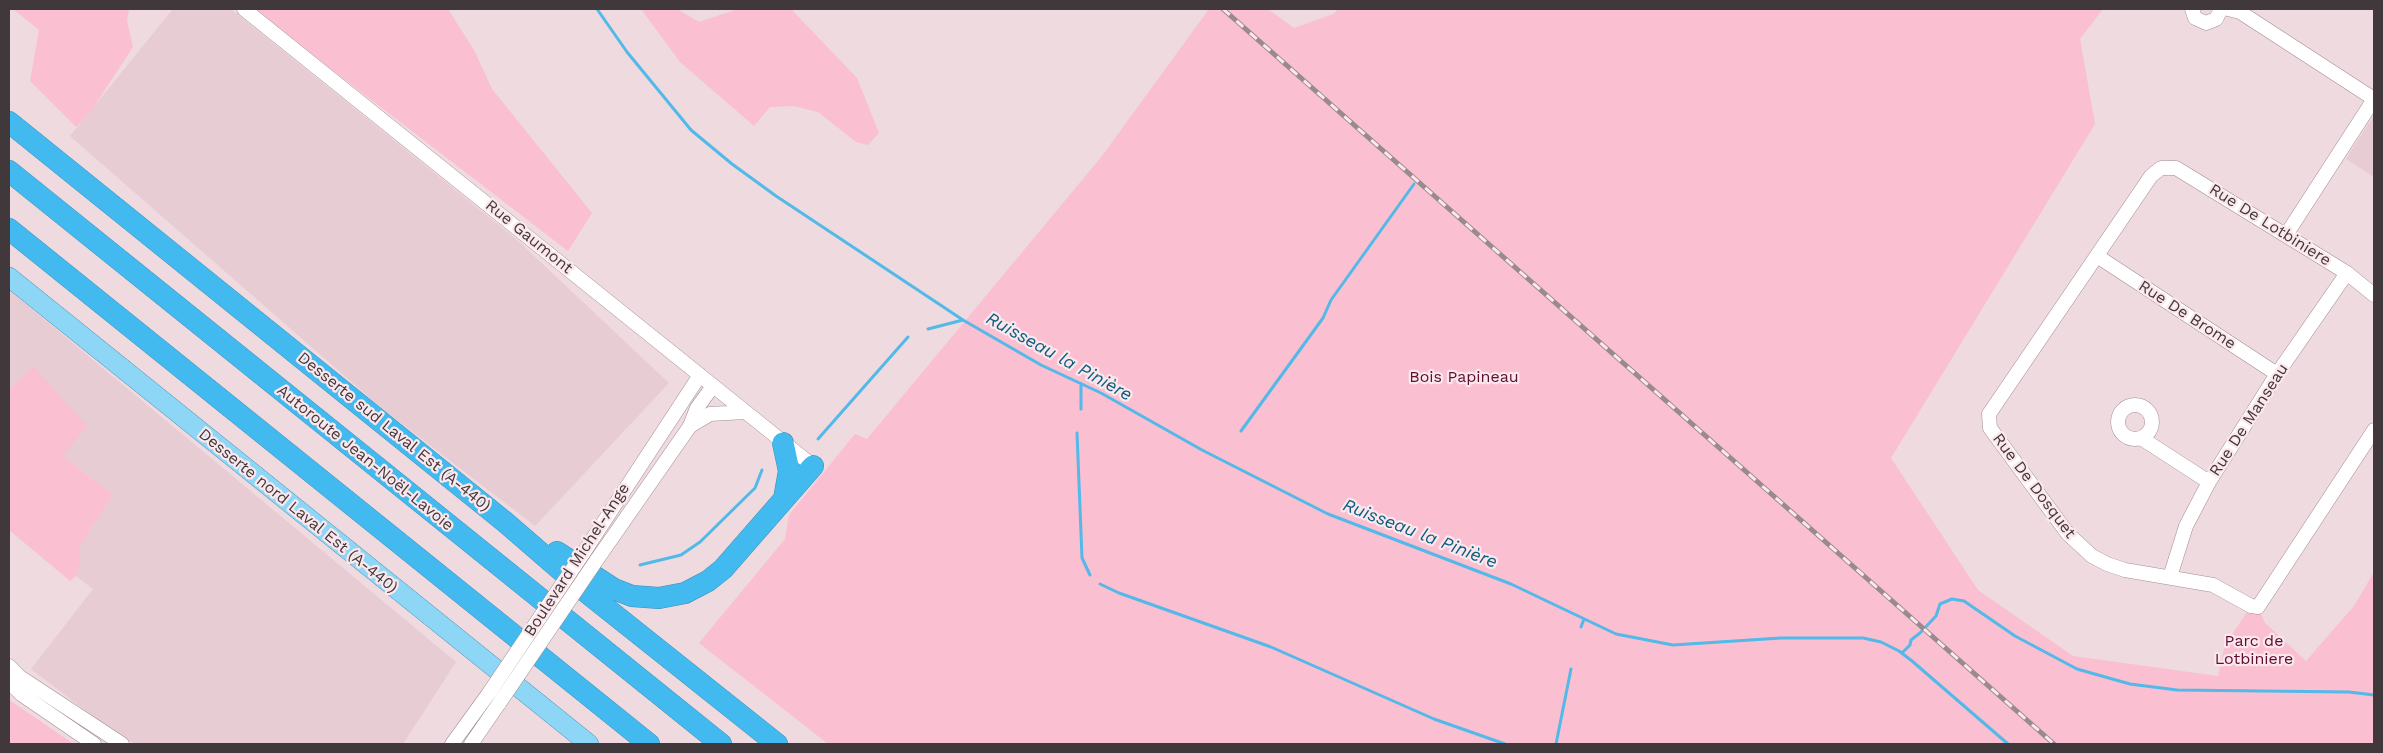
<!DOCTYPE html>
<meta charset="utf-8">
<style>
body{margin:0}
#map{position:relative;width:2383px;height:753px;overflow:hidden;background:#eedadf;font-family:"Work Sans",sans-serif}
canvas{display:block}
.frame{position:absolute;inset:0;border:10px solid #40383a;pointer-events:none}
</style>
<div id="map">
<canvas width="2383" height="753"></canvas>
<div class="frame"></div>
</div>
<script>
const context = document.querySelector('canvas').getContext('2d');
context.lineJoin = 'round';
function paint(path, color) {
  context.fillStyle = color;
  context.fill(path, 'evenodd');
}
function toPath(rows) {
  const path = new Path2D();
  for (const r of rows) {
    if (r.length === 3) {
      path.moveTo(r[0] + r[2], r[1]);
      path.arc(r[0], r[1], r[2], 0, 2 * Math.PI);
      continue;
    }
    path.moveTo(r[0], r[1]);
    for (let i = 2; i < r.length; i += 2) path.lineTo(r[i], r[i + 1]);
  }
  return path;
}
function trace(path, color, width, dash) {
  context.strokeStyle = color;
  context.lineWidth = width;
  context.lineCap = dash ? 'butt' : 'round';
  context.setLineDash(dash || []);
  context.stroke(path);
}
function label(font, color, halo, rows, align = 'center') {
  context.font = font + ' "Work Sans",sans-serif';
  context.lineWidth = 4.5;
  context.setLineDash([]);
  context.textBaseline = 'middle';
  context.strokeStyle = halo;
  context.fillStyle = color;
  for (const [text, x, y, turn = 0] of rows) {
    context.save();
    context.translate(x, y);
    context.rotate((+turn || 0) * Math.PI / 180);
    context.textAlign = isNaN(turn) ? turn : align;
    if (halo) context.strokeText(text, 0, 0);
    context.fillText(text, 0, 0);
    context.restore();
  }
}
paint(toPath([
 [173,9,231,9,516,239,669,383,535,526,379,406,70,136],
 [2374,115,2374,177,2346,159],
 [9,290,456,662,403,744,135,744,107,727,31,669,93,589,76,576,80,564,80,546,113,494,62,456,33,366,9,390]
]), '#e7ccd3');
paint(toPath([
 [13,9,129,9,127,21,133,47,91,111,76,127,30,81,39,30],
 [253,9,448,9,474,50,492,89,592,213,568,251],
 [641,9,677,9,699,22,738,9,791,9,857,78,879,133,868,145,856,142,818,112,794,106,770,107,754,126,680,62],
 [1209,9,1268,9,1294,28,1333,14,1338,9,2103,9,2080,39,2095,124,1891,458,1978,590,2073,656,2218,676,2225,645,2251,606,2258,607,2265,623,2306,661,2354,606,2374,572,2374,744,828,744,699,643,785,539,789,515,855,434,867,439,1102,156],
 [33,366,87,426,62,456,113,494,80,546,80,564,76,576,70,581,9,530,9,390],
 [9,700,74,744,9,744]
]), '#fabfd0');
trace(toPath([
 [597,9,627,52,691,130,732,164,776,196,963,320,1041,365,1101,393,1202,450,1328,514,1511,584,1616,634,1673,645,1781,638,1863,638,1881,642,1899,651,1912,661,2008,744],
 [928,329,963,320],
 [1081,409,1081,385],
 [1241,431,1323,318,1331,300,1414,184],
 [1077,433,1082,558,1090,575],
 [818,439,908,337],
 [640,565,681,555,700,542,755,488,762,470],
 [1100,584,1119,593,1271,647,1434,719,1505,744],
 [1581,627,1584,619],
 [1902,653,1910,645,1911,640,1920,633,1936,616,1940,604,1952,599,1964,601,2015,636,2077,669,2130,684,2177,690,2349,692,2374,695],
 [1556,744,1571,669]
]), '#52b9e8', 3);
const minor = toPath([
 [244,9,813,466],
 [2192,9,2195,18,2206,23,2216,19,2221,9],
 [2228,9,2240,12,2374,99],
 [2286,235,2374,99],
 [2097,256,2277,374],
 [2374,295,2347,273,2176,168,2161,168,2151,176,1989,414,1990,428,2068,534,2092,556,2107,564,2125,570,2213,585,2251,606,2258,607,2374,430],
 [2135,422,17],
 [690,426,710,414,745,412],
 [2141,438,2209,482],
 [584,552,700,375],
 [596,561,690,426,697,408,713,386],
 [2170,577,2186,526,2209,482,2277,374,2347,273],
 [9,666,20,677,122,744],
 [9,682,21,694,94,744],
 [452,744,489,693],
 [471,744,500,702]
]);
const major = toPath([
 [9,277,589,744]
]);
const highway = toPath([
 [9,122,505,522,586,592,777,744],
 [9,171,721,744],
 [9,229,649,744],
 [783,443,789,471,784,499],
 [557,552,614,589,632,596,659,598,685,593,708,581,723,569,813,466]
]);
trace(minor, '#a08e93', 15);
trace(major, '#418cb0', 20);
trace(highway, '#418cb0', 22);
trace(minor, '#fff', 14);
trace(major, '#8ed6f5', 19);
trace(highway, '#42baef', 21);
const rail = toPath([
 [1223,9,2054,744]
]);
trace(rail, '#998a8e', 5);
trace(rail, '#fbe7ec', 3, [9]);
const minorBridge = toPath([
 [489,693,584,552],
 [500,702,596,561]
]);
trace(minorBridge, '#a08e93', 15, []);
trace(minorBridge, '#fff', 14);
label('16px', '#40383a', '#fbe7ec', [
 ["Rue De Lotbiniere",2270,225,32],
 ["Rue Gaumont",529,237,39],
 ["Rue De Brome",2187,315,33],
 ["Rue De Manseau",2249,420,-57],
 ["Desserte sud Laval Est (A-440)",394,432,39],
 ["Autoroute Jean-Noël-Lavoie",365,458,39],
 ["Rue De Dosquet",2034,486,53],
 ["Desserte nord Laval Est (A-440)",298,511,39],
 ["Boulevard Michel-Ange",577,560,-57]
]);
label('16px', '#5f0d32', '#fbe7ec', [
 ["Bois Papineau",1464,377],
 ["Parc de",2254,641],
 ["Lotbiniere",2254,659]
]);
label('italic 18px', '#0b5e7f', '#fbe7ec', [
 ["Ruisseau la Pinière",1059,357,29],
 ["Ruisseau la Pinière",1420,534,21]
]);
</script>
